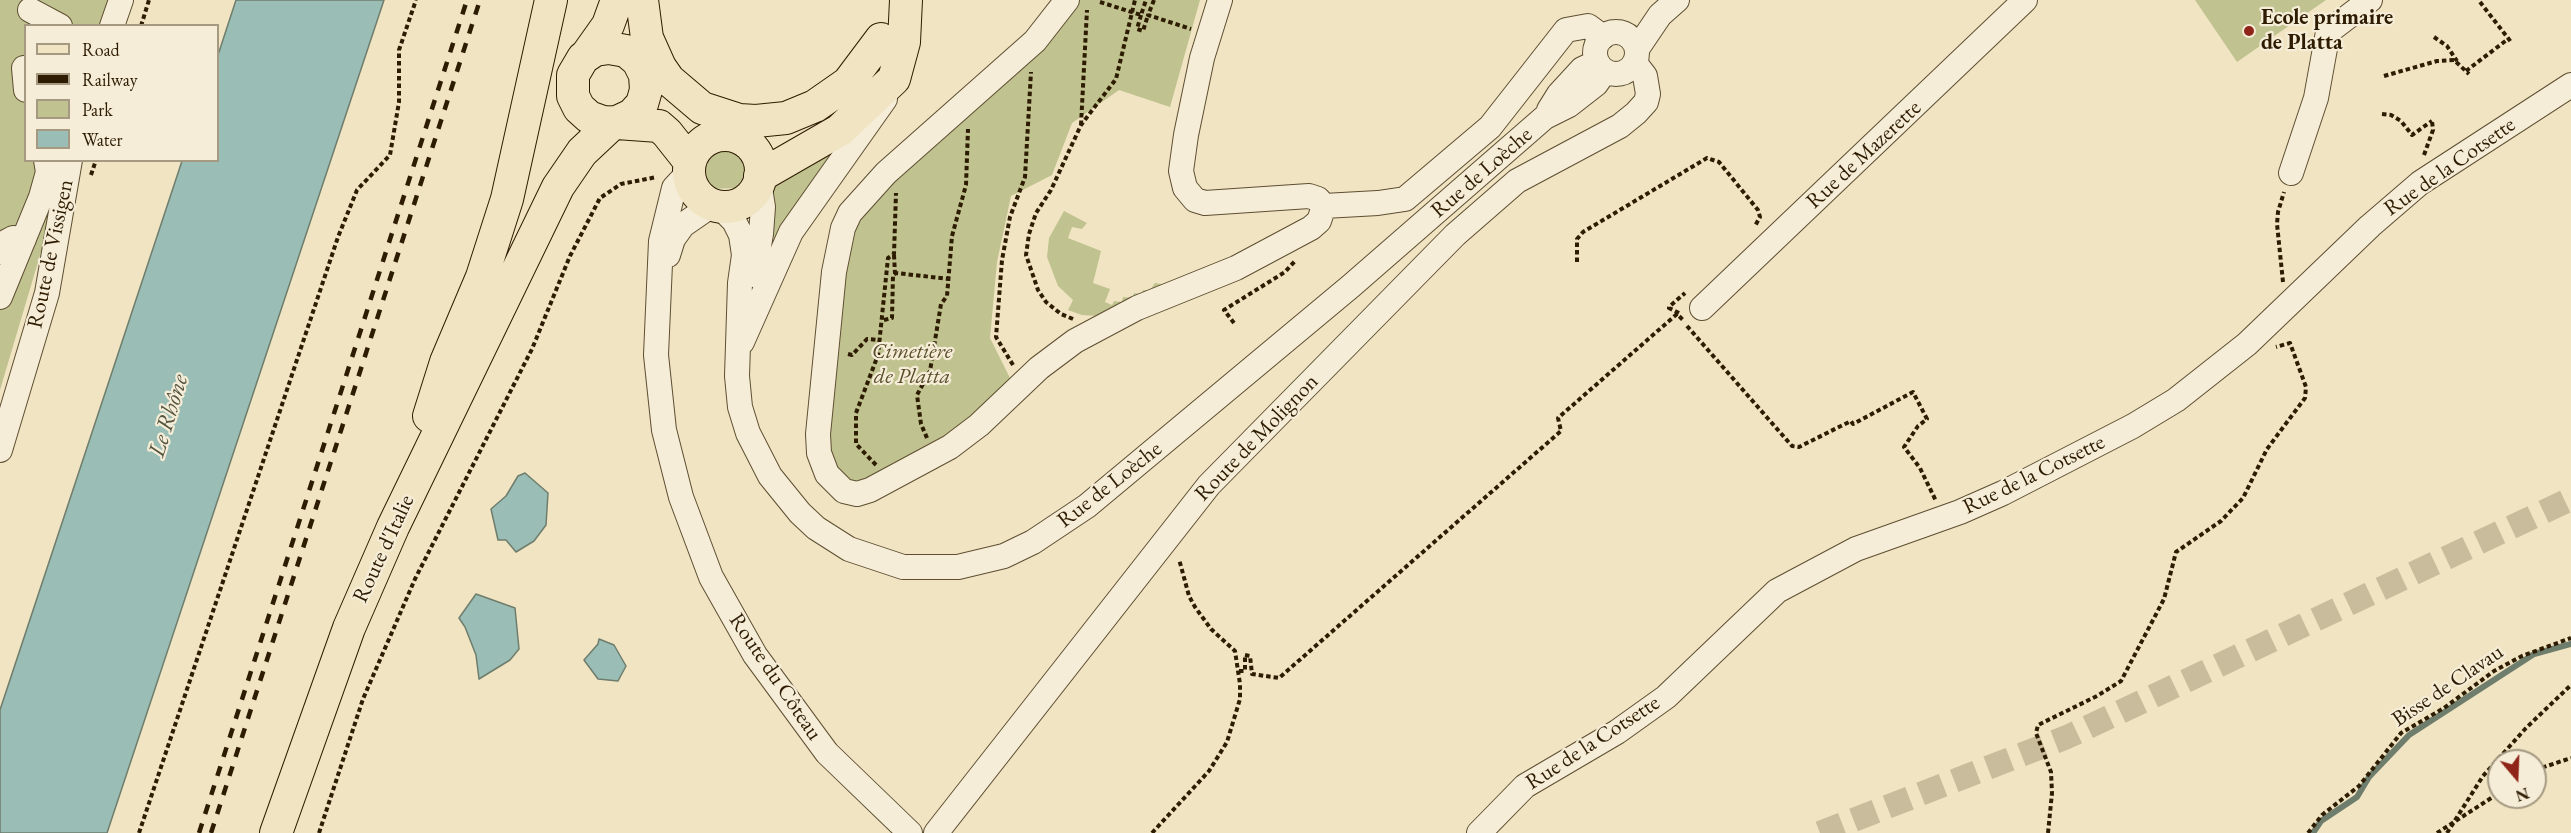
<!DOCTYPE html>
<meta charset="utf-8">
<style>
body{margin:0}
#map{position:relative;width:2571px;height:833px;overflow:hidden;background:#f0e4c2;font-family:"EB Garamond",serif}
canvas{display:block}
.legend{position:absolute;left:24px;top:24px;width:195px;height:138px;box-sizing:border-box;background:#f5edd7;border:2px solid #a59982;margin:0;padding:8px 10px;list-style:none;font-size:18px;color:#2e1c02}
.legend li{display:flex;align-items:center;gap:12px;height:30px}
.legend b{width:30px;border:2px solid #a59982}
.north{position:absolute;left:2487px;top:749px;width:60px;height:60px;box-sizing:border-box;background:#f5edd7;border:2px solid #a59982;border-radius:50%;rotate:161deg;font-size:16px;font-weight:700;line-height:24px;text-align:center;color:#2e1c02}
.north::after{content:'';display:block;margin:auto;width:21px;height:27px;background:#8f2418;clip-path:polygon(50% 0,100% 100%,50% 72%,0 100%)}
</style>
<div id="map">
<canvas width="2571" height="833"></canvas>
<ul class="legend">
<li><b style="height:8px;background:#f0e4c2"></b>Road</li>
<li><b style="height:8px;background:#2e1c02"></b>Railway</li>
<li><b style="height:16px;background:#c0c28f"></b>Park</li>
<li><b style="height:16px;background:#9abeb5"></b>Water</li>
</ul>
<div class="north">N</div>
</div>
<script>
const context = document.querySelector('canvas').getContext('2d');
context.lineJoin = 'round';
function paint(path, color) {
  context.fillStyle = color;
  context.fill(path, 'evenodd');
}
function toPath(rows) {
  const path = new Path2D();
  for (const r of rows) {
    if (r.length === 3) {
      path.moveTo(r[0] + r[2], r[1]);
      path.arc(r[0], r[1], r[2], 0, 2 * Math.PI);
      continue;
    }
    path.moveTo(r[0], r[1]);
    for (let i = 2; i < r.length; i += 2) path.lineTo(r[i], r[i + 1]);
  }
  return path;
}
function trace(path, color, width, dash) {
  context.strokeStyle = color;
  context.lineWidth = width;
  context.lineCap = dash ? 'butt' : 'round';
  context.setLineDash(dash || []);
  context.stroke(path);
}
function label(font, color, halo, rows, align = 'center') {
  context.font = font + ' "EB Garamond",serif';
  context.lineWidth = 4.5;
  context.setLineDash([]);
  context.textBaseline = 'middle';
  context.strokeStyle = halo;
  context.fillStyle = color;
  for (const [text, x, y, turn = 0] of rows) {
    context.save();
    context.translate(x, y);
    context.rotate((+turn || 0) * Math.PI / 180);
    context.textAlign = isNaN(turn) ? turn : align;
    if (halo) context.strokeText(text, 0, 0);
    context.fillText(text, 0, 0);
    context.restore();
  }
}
paint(toPath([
 [0,0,116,0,108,25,26,26,26,160,68,161,0,390],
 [1074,0,1200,0,1170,107,1119,90,1072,123,1052,175,1011,196,997,262,990,338,1012,382,958,433,875,479,843,482,823,450,844,240,892,173],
 [2195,0,2326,0,2237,62],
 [839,144,776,238,770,236,772,192,776,185],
 [727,149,745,156,749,162,749,177,746,183,736,188,708,189,702,179,703,164,710,154],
 [1064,211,1087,223,1082,229,1072,227,1068,238,1101,251,1093,283,1110,289,1105,302,1112,305,1114,301,1122,302,1123,297,1132,298,1134,293,1141,294,1143,290,1150,290,1155,283,1161,284,1161,290,1098,316,1082,315,1068,310,1073,300,1058,286,1047,257,1049,238]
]), '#c0c28f');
const water = toPath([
 [236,0,384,0,107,833,0,833,0,710,182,161,218,160,218,55,236,0],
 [525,473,548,493,546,525,534,541,516,552,506,540,498,540,491,509,506,496,518,476,525,473],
 [476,594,515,608,519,649,510,660,479,679,476,655,465,627,459,618,476,594],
 [599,639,614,645,626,666,618,681,598,679,584,660,598,644,599,639]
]);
paint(water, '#9abeb5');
trace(water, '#6f7d6d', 1.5);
trace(toPath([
 [2313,833,2321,821,2357,797,2369,777,2409,735,2534,654,2571,644]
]), '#6f7d6d', 6);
trace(toPath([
 [1820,833,2067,737,2571,499]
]), '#c9bc9c', 24, [24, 12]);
const minor = toPath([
 [1067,0,1035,41,886,173,850,213,843,228,834,272,818,434,819,453,827,474,844,491,857,494,870,490,950,447,979,425,1039,368,1075,341,1137,308,1236,268,1311,228,1319,221,1324,206,1318,199,1309,196,1205,203,1195,200,1185,188,1181,171,1186,135,1202,58,1220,0],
 [30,10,60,26],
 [112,26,121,0],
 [1616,53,21],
 [1637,49,1660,15,1677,0],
 [24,68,26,90],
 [1549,110,1559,94,1582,69,1597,62],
 [689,172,674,188,661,241,656,355,664,430,681,497,711,577,755,655,827,753,910,833],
 [2291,173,2316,98,2328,32,2370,0],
 [1324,206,1378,203,1405,199,1490,127,1566,30,1588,26,1603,37],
 [720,207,734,221,741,235,744,255,740,283,737,376,740,407,748,433,770,476,800,513,816,528,849,549,903,567,958,567,1004,556,1033,542,1087,506,1351,286,1545,117,1569,105,1596,84,1605,71],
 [0,252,4,243,13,238,24,239],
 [668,255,673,239,683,225,712,205],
 [754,275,761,234,763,207,759,182],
 [0,297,41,197,48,172,46,160],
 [1702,308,2025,0],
 [742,342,791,232,885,99],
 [0,450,47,293,70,160],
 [936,833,1209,485,1455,235,1517,181,1620,126,1636,113,1646,102,1648,94,1645,76,1635,63],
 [1479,833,1525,786,1617,732,1666,697,1777,591,1856,549,1960,512,2003,493,2133,426,2176,400,2247,344,2370,226,2420,183,2571,85]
]);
const major = toPath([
 [642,0,647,38,660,67,669,80,702,108,739,120,756,121,786,118,815,106,848,83,881,39],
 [586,56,608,25,617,0],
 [617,122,632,115,642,104,646,90,645,75,638,61,626,51,609,48,595,50,583,58,573,75,573,96,579,108,589,117,603,122,659,126,667,133,690,162],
 [725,171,36],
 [760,176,840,130,894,79,904,42,906,0],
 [429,416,446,362,482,277,507,199,551,0],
 [276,833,349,628,393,527,558,187,582,152,614,122]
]);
trace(minor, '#5e4e32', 26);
trace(major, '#2e1c02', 34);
trace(toPath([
 [1154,0,1148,15,1191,29],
 [1100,2,1141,15,1146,0],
 [2480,2,2511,42],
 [1141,15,1137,29,1143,31,1148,15],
 [141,26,149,0],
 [2434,37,2447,46,2457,61],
 [2466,71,2508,39],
 [2384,76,2437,61,2454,60,2469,74],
 [2382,114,2391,115,2401,121,2412,135,2432,121],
 [1081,125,1087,10],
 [2424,155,2433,130,2432,121],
 [91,175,96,160],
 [894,255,895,274],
 [1577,262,1577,239,1583,232,1707,158,1719,162,1758,210,1760,217,1755,226],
 [2283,282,2277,224,2278,212,2284,192],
 [1679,313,1669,308,1670,306,1685,293],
 [1073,319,1061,314,1046,302,1038,290,1026,255,1029,234,1036,213,1051,190,1081,125,1116,79,1135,0],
 [884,320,892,318,893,275,896,273,949,279],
 [1234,323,1224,310,1285,272,1295,261],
 [1687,326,1792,446,1799,447,1851,421,1853,424,1913,392,1927,419,1918,426,1904,447,1920,468,1936,501],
 [848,354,852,355,867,339,878,340],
 [1013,365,996,337,1002,260,1010,217,1025,177,1031,72],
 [927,438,921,424,917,395,930,371,941,304,947,296,952,236,966,185,968,129],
 [876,465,856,444,856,413,878,355,888,258,894,254,896,193],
 [1245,655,1250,656,1252,674,1279,678,1561,431,1558,418,1677,314,1683,320],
 [1239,671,1245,671,1245,655],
 [2535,770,2571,758],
 [139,833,338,237,357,190,390,155,399,102,399,50,416,0],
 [319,833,363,699,415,579,532,349,570,256,600,198,621,184,657,177],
 [1152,833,1209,771,1227,742,1240,699,1240,684,1235,651,1211,629,1195,607,1189,596,1179,559],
 [2048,833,2052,793,2051,772,2036,733,2038,725,2097,696,2121,681,2164,599,2176,552,2221,521,2243,498,2267,449,2305,398,2306,387,2290,343,2276,347],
 [2308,833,2322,815,2359,786,2401,733,2444,708,2494,671,2522,656,2571,638],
 [2437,833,2499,793],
 [2447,833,2483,776,2526,728,2571,685]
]), '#2e1c02', 4, [4.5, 3]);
trace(minor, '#f5edd7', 24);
trace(major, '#f0e4c2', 32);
trace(toPath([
 [199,833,467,0],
 [211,833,480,0]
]), '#2e1c02', 4.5, [10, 10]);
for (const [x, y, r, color] of [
 [2249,31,6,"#8f2418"]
]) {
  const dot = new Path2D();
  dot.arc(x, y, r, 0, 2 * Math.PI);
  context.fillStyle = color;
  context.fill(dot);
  trace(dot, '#f5edd7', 2);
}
label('bold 22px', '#2e1c02', '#f5edd7', [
 ["Ecole primaire",2261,18],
 ["de Platta",2261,43]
], 'left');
label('22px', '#2e1c02', '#f5edd7', [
 ["Rue de Mazerette",1864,155,-43],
 ["Rue de la Cotsette",2450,167,-35],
 ["Rue de Loèche",1482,173,-41],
 ["Route de Vissigen",51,254,-78],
 ["Route de Molignon",1257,438,-46],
 ["Rue de la Cotsette",2034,475,-26],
 ["Rue de Loèche",1110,485,-38],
 ["Route d'Italie",384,549,-65],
 ["Route du Côteau",775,677,56],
 ["Bisse de Clavau",2448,686,-34],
 ["Rue de la Cotsette",1593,743,-33]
]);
label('italic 22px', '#5a4e2c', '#f5edd7', [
 ["Cimetière",912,352],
 ["de Platta",912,377]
]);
label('italic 24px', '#545541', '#f5edd7', [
 ["Le Rhône",169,416,-73]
]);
</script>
